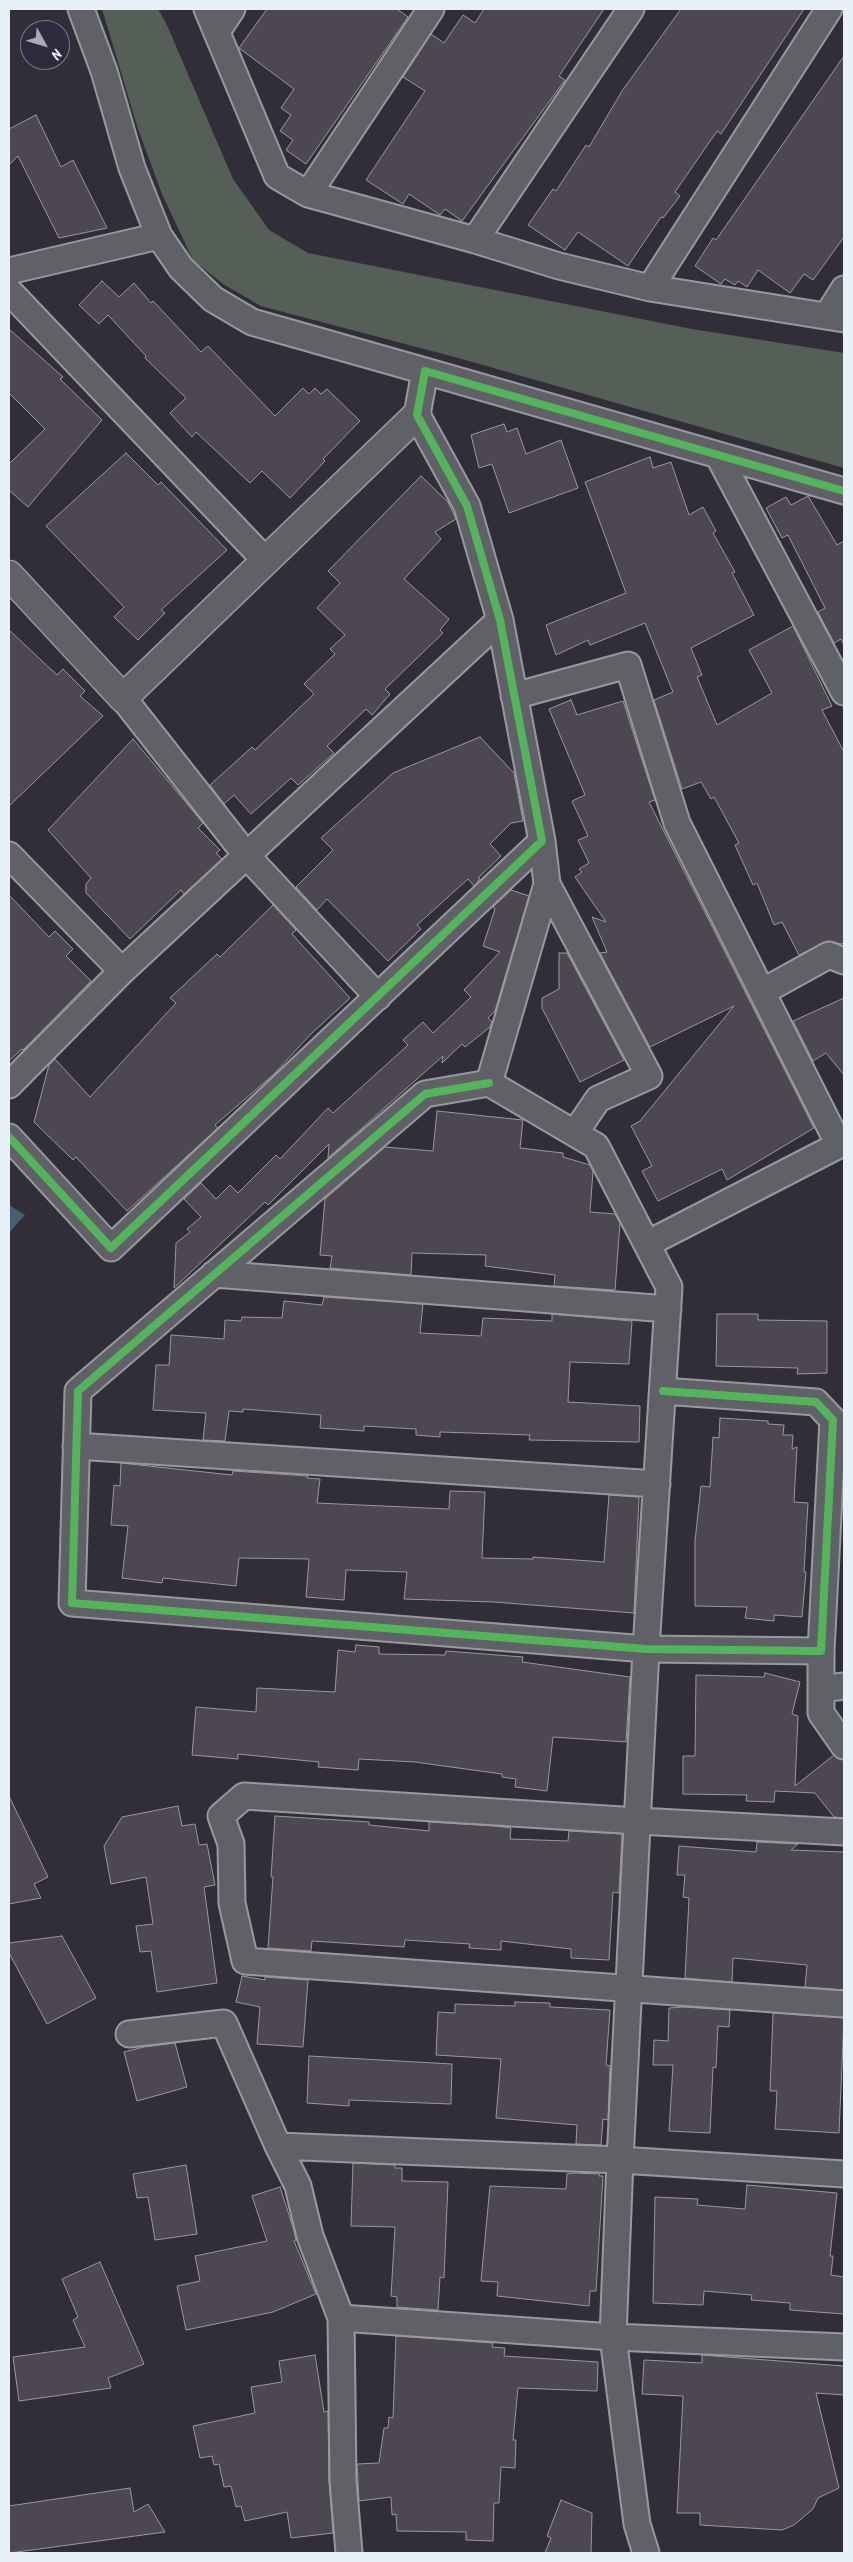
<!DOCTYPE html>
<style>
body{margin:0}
#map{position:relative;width:853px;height:2562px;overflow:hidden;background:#312e39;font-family:Kalam,sans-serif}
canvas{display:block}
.frame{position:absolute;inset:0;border:10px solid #e8f1f8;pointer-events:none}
.north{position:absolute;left:20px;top:20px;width:50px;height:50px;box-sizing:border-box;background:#2f2a3d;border:1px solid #797a88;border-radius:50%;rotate:129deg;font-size:14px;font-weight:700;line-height:20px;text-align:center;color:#e8f1f8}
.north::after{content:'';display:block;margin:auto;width:18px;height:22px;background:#a8adb5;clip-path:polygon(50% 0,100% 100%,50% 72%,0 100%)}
</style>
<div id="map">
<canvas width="853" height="2562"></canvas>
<div class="frame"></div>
<div class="north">N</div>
</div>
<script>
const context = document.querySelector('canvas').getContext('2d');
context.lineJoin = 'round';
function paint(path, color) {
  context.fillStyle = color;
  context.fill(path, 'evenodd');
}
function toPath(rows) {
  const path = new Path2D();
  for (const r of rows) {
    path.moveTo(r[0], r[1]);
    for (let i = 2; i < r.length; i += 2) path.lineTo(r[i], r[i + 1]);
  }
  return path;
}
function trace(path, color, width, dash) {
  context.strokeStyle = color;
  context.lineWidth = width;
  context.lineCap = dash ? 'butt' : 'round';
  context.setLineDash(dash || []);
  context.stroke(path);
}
paint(toPath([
 [102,9,158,9,166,23,233,179,269,230,308,253,692,329,844,353,844,468,462,359,261,306,223,284,193,260,162,194,138,129]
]), '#555f57');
paint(toPath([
 [9,1205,25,1215,9,1233]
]), '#4a5d72');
const building = toPath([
 [267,9,397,9,408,17,306,164,286,150,293,140,280,131,291,115,281,108,294,89,239,48,267,9],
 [484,9,604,9,559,76,565,80,462,221,445,209,440,215,409,194,403,204,366,180,425,91,403,77,431,34,444,43,463,15,475,23,484,9],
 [681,9,804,9,721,134,717,131,675,192,680,196,663,218,661,217,628,266,578,232,565,250,528,225,553,189,556,191,586,145,589,147,622,91,681,9],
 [844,56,844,237,813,280,804,274,790,293,758,270,747,287,738,281,735,285,725,279,721,284,695,266,713,238,716,240,844,56],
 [36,115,61,167,73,160,107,228,59,238,18,156,9,165,9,129,36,115],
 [102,281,119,297,134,283,151,303,153,301,201,352,208,346,275,416,303,388,309,394,315,388,321,394,327,389,360,421,323,459,325,461,290,498,262,471,250,483,196,432,192,437,170,413,186,398,145,358,146,356,108,315,99,324,79,305,102,281],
 [9,329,63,377,60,379,102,420,28,507,9,490,9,464,45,429,9,393,9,329],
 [504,424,507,432,517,428,526,454,561,440,578,488,509,513,492,464,479,468,471,435,504,424],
 [126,453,158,485,161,482,227,550,161,610,165,613,138,640,114,617,124,607,46,526,126,453],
 [650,457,653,468,671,462,689,515,703,507,716,531,713,533,735,572,732,573,754,615,691,648,702,675,697,677,717,725,772,693,749,650,793,626,832,706,822,710,844,752,844,943,841,944,828,941,799,955,782,922,774,925,757,883,753,885,735,845,739,843,714,797,711,799,701,782,682,789,654,700,673,692,645,623,590,645,588,640,556,655,546,625,626,593,585,482,650,457],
 [421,476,448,502,456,519,435,532,441,539,404,579,449,619,440,630,443,633,385,689,390,694,372,715,366,709,327,746,334,753,298,785,291,778,251,814,234,795,224,804,210,785,252,747,255,750,314,694,304,684,335,654,330,649,345,635,317,608,340,583,328,571,421,476],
 [808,496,837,545,844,541,844,645,841,639,834,643,818,612,825,608,788,535,782,538,766,508,786,497,791,505,808,496],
 [9,630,57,675,63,669,85,691,80,696,103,716,9,806,9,630],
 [571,700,577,715,623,701,655,800,649,802,814,1128,727,1180,722,1169,658,1201,642,1171,652,1166,631,1126,640,1121,734,1006,650,1047,600,953,607,952,592,917,606,922,575,877,582,872,579,869,589,863,578,840,588,836,572,801,585,795,549,709,571,700],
 [480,737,514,773,523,821,511,823,490,844,501,856,478,878,480,879,474,886,468,879,417,925,421,929,388,961,327,899,317,910,296,887,333,850,321,838,393,773,480,737],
 [133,739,203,823,198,828,220,850,216,853,222,859,184,894,181,890,130,939,86,893,86,884,91,878,48,830,133,739],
 [511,890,529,896,495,1011,488,1018,492,1022,490,1027,465,1047,462,1044,442,1063,443,1056,328,1158,329,1144,268,1205,265,1202,174,1288,176,1243,190,1232,187,1229,201,1217,184,1199,201,1183,216,1199,230,1185,238,1193,276,1155,280,1159,328,1108,333,1113,408,1045,403,1040,423,1022,433,1033,471,997,464,990,500,952,483,946,495,909,493,907,511,890],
 [9,895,49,937,55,931,73,949,66,956,91,981,23,1050,22,1049,9,1061,9,895],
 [273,905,296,930,292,934,350,998,311,1034,274,1074,215,1125,218,1128,127,1211,76,1157,73,1160,34,1122,49,1065,55,1059,90,1097,176,1003,170,998,217,954,220,957,273,905],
 [559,953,567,953,624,1060,580,1082,542,1008,542,998,559,989,559,953],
 [844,998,844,1075,826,1053,813,1061,793,1021,844,998],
 [437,1111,523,1120,520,1148,563,1153,563,1157,590,1165,593,1171,590,1212,615,1214,620,1223,615,1290,554,1286,555,1275,485,1266,486,1255,412,1253,411,1275,330,1268,332,1256,320,1255,325,1199,385,1147,433,1151,437,1111],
 [324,1297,423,1304,420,1333,481,1336,483,1318,552,1321,552,1314,632,1321,629,1364,570,1362,568,1402,640,1406,639,1442,529,1440,530,1435,440,1432,440,1437,416,1435,416,1429,364,1426,364,1431,320,1428,321,1415,243,1409,243,1412,229,1411,225,1441,203,1440,206,1413,153,1410,156,1365,169,1365,171,1335,224,1339,225,1320,241,1321,242,1317,282,1318,284,1301,322,1305,324,1297],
 [717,1314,758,1314,758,1320,827,1321,827,1373,797,1374,798,1368,716,1366,717,1314],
 [720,1418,768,1421,768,1424,784,1425,783,1435,793,1435,792,1449,797,1447,794,1502,808,1503,804,1572,806,1572,802,1617,774,1615,774,1621,745,1618,747,1607,695,1606,695,1541,701,1486,710,1487,713,1437,719,1438,720,1418],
 [121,1463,232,1475,233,1471,308,1476,307,1478,320,1479,317,1503,449,1509,450,1491,485,1492,482,1558,533,1559,533,1557,604,1562,609,1495,639,1497,634,1613,494,1602,404,1599,407,1572,346,1570,344,1600,306,1597,309,1559,239,1558,236,1586,163,1578,162,1583,122,1578,128,1526,111,1525,114,1485,120,1486,121,1463],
 [356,1645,379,1647,379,1654,445,1655,446,1651,523,1657,522,1662,630,1677,626,1742,553,1737,547,1791,515,1787,516,1779,502,1777,502,1774,415,1762,359,1759,358,1770,318,1767,319,1762,238,1754,238,1759,192,1755,196,1707,256,1712,257,1688,335,1692,338,1650,355,1652,356,1645],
 [765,1673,800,1682,792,1714,798,1716,795,1786,834,1755,844,1760,844,1818,834,1817,815,1793,775,1791,774,1802,746,1801,747,1795,683,1794,683,1756,695,1756,696,1675,764,1677,765,1673],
 [9,1796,48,1877,34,1884,41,1898,9,1904,9,1796],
 [178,1806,182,1826,195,1824,199,1845,207,1844,215,1885,204,1887,217,1983,157,1992,151,1951,140,1952,136,1926,153,1924,146,1877,111,1884,104,1846,122,1817,178,1806],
 [275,1816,369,1822,369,1825,429,1831,429,1822,495,1826,511,1828,510,1839,568,1841,569,1831,622,1834,619,1893,613,1892,609,1960,571,1958,571,1949,501,1941,501,1950,469,1948,470,1944,405,1940,404,1947,312,1941,311,1951,268,1948,273,1877,271,1877,275,1816],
 [757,1842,798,1844,791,1850,844,1852,844,1990,805,1987,807,1965,733,1958,732,1982,685,1978,689,1898,683,1897,685,1875,677,1875,679,1846,756,1852,757,1842],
 [62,1936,96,1998,47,2024,9,1953,9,1943,62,1936],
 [242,1976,265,1980,265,1977,308,1980,303,2047,257,2044,260,2007,236,2002,242,1976],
 [515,2002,550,2003,550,2007,610,2010,606,2065,610,2066,608,2120,603,2119,601,2145,576,2144,577,2125,496,2118,501,2059,436,2055,438,2012,455,2013,455,2004,515,2006,515,2002],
 [684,2007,730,2010,729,2027,718,2026,716,2068,713,2067,710,2133,669,2131,673,2065,653,2065,654,2040,668,2041,669,2008,684,2007],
 [773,2013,844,2018,839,2133,775,2129,777,2091,770,2091,773,2013],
 [175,2043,187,2087,137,2101,124,2052,144,2047,175,2043],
 [309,2056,452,2064,451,2104,349,2100,349,2106,307,2103,309,2056],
 [353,2163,395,2165,395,2168,402,2168,402,2181,448,2182,444,2278,440,2277,438,2310,397,2307,397,2297,391,2296,395,2227,351,2226,353,2163],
 [186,2165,197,2234,155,2240,148,2197,137,2198,133,2174,186,2165],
 [574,2173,600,2174,599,2176,603,2176,596,2291,590,2291,589,2306,497,2296,498,2282,481,2281,490,2186,566,2189,567,2174,574,2173],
 [747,2185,837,2193,830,2256,833,2256,831,2275,844,2277,844,2314,790,2310,790,2303,751,2300,752,2295,704,2291,703,2305,653,2303,655,2197,698,2199,697,2205,745,2209,747,2185],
 [280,2187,293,2227,296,2240,294,2241,316,2294,273,2312,186,2330,177,2286,200,2281,195,2256,267,2241,252,2196,280,2187],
 [100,2262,144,2364,108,2378,111,2388,19,2401,13,2357,85,2347,73,2320,78,2317,62,2279,100,2262],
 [396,2336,493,2343,492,2347,505,2348,504,2356,598,2362,597,2391,518,2388,513,2440,516,2440,515,2468,501,2467,499,2503,494,2503,493,2541,466,2540,466,2532,397,2531,396,2514,392,2515,391,2497,359,2501,357,2464,379,2463,384,2428,388,2428,389,2417,393,2418,396,2336],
 [315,2355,324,2412,328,2411,329,2480,333,2533,291,2538,287,2512,245,2521,241,2506,236,2507,231,2486,224,2487,219,2464,214,2465,212,2456,200,2458,193,2426,255,2413,251,2387,282,2382,279,2361,315,2355],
 [702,2355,844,2366,844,2395,816,2393,839,2488,818,2498,813,2509,794,2525,782,2530,700,2525,700,2513,677,2513,683,2396,642,2394,644,2360,702,2363,702,2355],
 [130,2488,134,2512,148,2504,165,2532,9,2553,9,2506,130,2488],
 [561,2500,592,2513,591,2553,545,2553,551,2538,547,2536,561,2500]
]);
paint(building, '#4c4751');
trace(building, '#98999f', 1);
const minor = toPath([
 [81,9,104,71,132,168,159,236,181,268,213,299,252,322,425,371],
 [207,9,277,176,308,194,475,240,559,266,650,288,844,319],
 [218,30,232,9],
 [308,194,431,9],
 [475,240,631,9],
 [9,271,159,236],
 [650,288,829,9],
 [9,291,265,560],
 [827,316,844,289],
 [718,455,844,692],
 [514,696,628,665,677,823,839,1145,647,1244],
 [123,698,247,856,378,997],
 [542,841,547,884,489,1083,596,1146,669,1287,646,1649,620,2160,613,2337,637,2524,646,2553],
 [9,855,122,971],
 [547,884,649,1076,598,1099,575,1133],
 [762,992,829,955,844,961],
 [489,1083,425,1094,78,1391,72,1603,646,1649,821,1651,833,1420,816,1402,663,1391],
 [9,1085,122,971,500,620],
 [9,1137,111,1248,542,841,500,620,467,506,417,415,425,371,844,491],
 [214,1274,668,1309],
 [76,1446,657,1484],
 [821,1651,821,1713,844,1746],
 [821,1689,844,1686],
 [844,1832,638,1821,244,1796,221,1816,231,1844,232,1903,245,1961,844,2004],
 [129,2034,224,2023,278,2146,298,2186,310,2236,341,2318,343,2480,349,2553],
 [278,2146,620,2160,844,2174],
 [341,2318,613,2337,844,2347]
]);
const tertiary = toPath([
 [9,575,123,698,417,415]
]);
trace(minor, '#98999f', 29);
trace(tertiary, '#98999f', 31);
trace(minor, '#606067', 25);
trace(tertiary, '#606067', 28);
trace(toPath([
 [489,1083,425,1094,78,1391,72,1603,646,1649,821,1651,833,1420,816,1402,663,1391],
 [9,1137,111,1248,542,841,500,620,467,506,417,415,425,371,844,491]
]), '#56b35d', 8);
</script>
